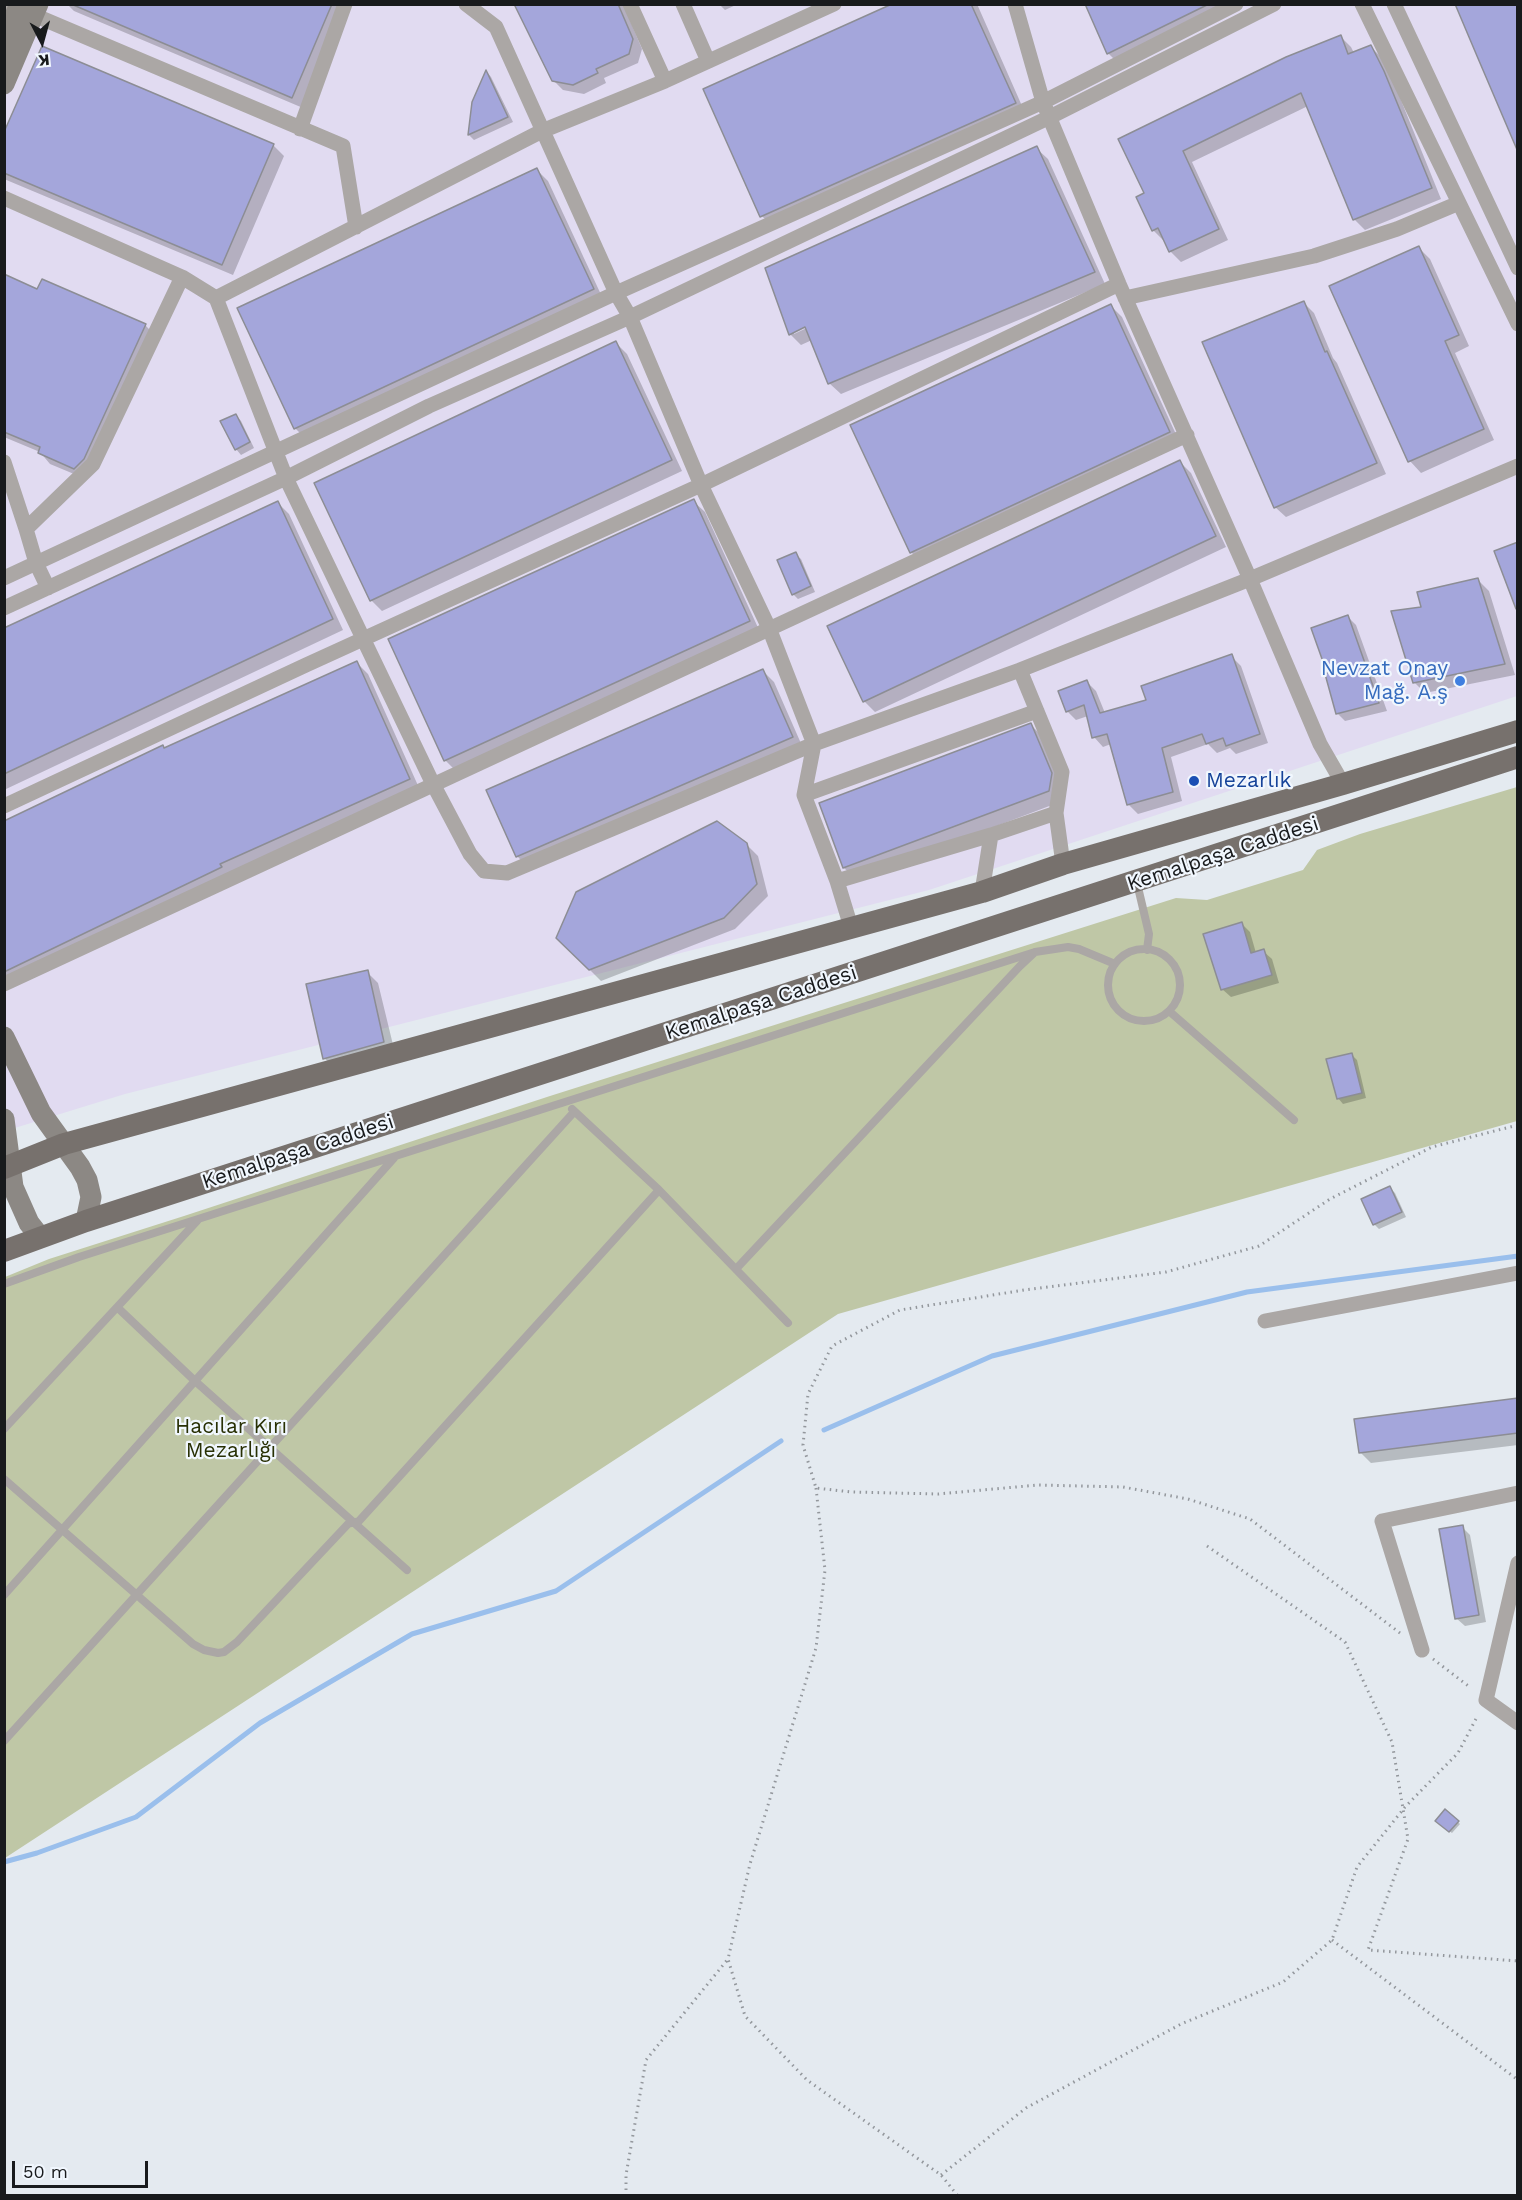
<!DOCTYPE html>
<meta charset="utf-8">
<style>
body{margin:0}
#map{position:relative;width:1522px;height:2200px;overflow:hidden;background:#e4eaf0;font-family:"Work Sans",sans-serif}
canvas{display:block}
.frame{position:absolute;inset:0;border:6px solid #181a1c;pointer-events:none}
.north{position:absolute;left:12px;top:12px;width:60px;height:60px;-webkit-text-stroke:4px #f1f7fe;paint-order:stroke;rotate:174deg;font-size:16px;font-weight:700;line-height:24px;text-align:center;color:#181a1c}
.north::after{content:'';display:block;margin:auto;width:21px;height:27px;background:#181a1c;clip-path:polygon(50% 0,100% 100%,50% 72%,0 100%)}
.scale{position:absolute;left:12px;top:2161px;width:136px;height:27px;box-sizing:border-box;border:3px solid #181a1c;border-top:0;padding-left:8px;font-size:18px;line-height:21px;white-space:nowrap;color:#181a1c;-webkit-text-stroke:4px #f1f7fe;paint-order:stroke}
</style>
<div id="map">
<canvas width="1522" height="2200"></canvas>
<div class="frame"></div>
<div class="north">K</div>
<div class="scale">50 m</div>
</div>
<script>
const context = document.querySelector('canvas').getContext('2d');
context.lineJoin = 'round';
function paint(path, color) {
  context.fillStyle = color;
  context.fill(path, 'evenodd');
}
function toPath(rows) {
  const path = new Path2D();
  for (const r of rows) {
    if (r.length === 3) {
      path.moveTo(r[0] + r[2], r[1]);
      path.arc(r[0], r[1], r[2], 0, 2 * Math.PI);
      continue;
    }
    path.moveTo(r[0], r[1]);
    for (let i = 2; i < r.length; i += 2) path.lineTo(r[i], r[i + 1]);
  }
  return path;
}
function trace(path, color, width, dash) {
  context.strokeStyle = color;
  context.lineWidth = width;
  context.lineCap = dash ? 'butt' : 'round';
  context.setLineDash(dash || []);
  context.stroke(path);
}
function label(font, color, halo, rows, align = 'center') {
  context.font = font + ' "Work Sans",sans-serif';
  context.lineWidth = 4.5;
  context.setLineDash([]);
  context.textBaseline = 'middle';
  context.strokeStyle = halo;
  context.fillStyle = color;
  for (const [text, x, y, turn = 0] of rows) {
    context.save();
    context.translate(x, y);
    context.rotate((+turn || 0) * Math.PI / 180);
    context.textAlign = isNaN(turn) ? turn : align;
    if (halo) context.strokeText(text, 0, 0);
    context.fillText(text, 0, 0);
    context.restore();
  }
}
paint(toPath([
 [5,5,1517,5,1517,696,929,890,125,1094,5,1131]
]), '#e1dbf1');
paint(toPath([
 [1517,787,1517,1121,838,1314,5,1858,5,1277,49,1259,184,1216,550,1096,1176,898,1207,900,1303,870,1317,850,1360,834]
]), '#bfc7a6');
paint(toPath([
 [67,4,347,4,303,108,74,11],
 [516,4,623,4,642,49,638,63,604,78,606,83,584,94,563,90,553,80],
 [719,4,738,4,725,10],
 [895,4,977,4,1026,115,773,227,762,216],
 [1087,4,1222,4,1119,64,1108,53],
 [1340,36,1351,47,1354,53,1371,47,1381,57,1394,83,1441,199,1365,230,1354,219,1308,106,1192,162,1228,240,1181,262,1170,251,1165,240,1164,241,1153,230,1146,194,1120,139],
 [487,72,491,77,513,122,474,140,469,135,474,102],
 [4,136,273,145,284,156,233,275,4,179],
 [1036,148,1048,159,1105,284,841,394,829,383,812,340,801,345,790,334,767,268],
 [811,323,813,325,794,334,794,331],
 [537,170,548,181,604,301,306,439,295,428],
 [1419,248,1430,259,1469,346,1455,353,1494,440,1421,473,1410,461,1331,287],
 [4,276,38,291,145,325,156,336,86,479,50,464,40,452,4,437],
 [1304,303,1314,313,1333,358,1337,363,1386,474,1286,517,1275,507],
 [1111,306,1122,317,1180,443,922,563,911,552],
 [616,343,627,354,682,471,382,611,371,600],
 [236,415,241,421,254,448,241,455,236,449],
 [1180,462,1191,473,1226,547,875,712,864,701],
 [693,501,705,512,760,632,457,772,445,760,390,640],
 [278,503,289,514,343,630,4,790,4,630],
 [795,554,801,559,815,592,798,599,793,594],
 [1478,580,1489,591,1515,675,1425,693,1414,682,1423,608],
 [1348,617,1356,625,1387,711,1345,721,1337,713],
 [1231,656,1241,666,1268,743,1236,754,1230,748,1217,753,1208,744,1171,757,1182,801,1138,814,1128,804,1111,744,1103,747,1094,737,1088,716,1076,720,1067,711,1087,682,1096,691,1105,713,1148,701],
 [357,663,368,674,420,790,4,987,4,823],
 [763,671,774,682,803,748,528,867,517,856],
 [1031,725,1042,736,1063,786,1060,802,856,879,844,868,821,804],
 [746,844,758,856,768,896,735,929,601,981,558,938],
 [1241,923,1250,932,1256,953,1263,951,1272,959,1279,983,1231,997,1222,989],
 [367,972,378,983,395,1053,336,1069,324,1058],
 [1352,1055,1357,1060,1366,1098,1343,1104,1338,1098],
 [1390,1188,1395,1193,1406,1217,1379,1229,1374,1224],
 [1518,1400,1518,1445,1371,1463,1360,1452],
 [1462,1527,1470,1535,1486,1622,1465,1626,1456,1618],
 [1446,1811,1460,1824,1452,1833,1437,1821]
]), '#0003');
trace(toPath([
 [824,1430,992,1356,1247,1292,1518,1256],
 [4,1862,37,1853,136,1817,260,1723,412,1634,556,1591,781,1441]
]), '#9abfec', 5);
const building = toPath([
 [71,4,332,4,292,98,71,4],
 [514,4,618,4,633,39,629,54,596,69,598,73,573,85,552,81,514,4],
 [892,4,971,4,1016,103,760,217,703,89,892,4],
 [1085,4,1209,4,1107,54,1085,4],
 [1455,4,1518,4,1518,152,1477,56,1455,4],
 [1341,35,1348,54,1371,45,1384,71,1432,188,1353,220,1301,93,1183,151,1219,229,1169,252,1158,228,1152,231,1136,197,1144,193,1118,139,1286,57,1341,35],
 [42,46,274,144,222,265,4,173,4,132,42,46],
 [486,70,508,117,468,135,472,102,486,70],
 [1037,146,1095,272,828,384,805,327,789,335,765,268,1037,146],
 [537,168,594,289,294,429,237,308,537,168],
 [1419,246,1459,335,1445,341,1484,429,1408,462,1329,286,1419,246],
 [4,274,37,289,42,279,146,324,84,459,74,469,38,453,40,447,4,432,4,274],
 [1304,301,1325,352,1327,351,1377,463,1274,508,1202,342,1304,301],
 [1111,304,1170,432,910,553,850,425,1111,304],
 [616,341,672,460,370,601,314,483,616,341],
 [236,414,250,442,235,450,220,421,236,414],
 [1180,460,1216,536,863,702,827,626,1180,460],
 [694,499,750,621,444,761,388,639,694,499],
 [278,501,333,619,4,774,4,628,278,501],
 [1518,542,1518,609,1516,609,1494,551,1518,542],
 [796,552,811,586,792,595,777,560,796,552],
 [1478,578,1505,664,1413,683,1391,611,1421,607,1417,592,1478,578],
 [1348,615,1379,703,1336,714,1325,674,1327,673,1311,628,1348,615],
 [1232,654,1260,734,1226,746,1223,738,1206,744,1202,734,1162,748,1173,792,1127,805,1107,734,1092,738,1084,705,1066,712,1058,691,1087,680,1100,713,1146,700,1141,686,1232,654],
 [357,661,410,779,220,864,222,867,4,972,4,821,163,745,164,748,357,661],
 [763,669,793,737,516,857,486,790,763,669],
 [1031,723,1052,773,1049,791,843,868,819,803,1031,723],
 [717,821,747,843,757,884,724,918,589,970,556,938,576,892,717,821],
 [1242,922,1251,953,1264,949,1272,975,1221,990,1203,934,1242,922],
 [368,970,384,1042,323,1059,306,984,368,970],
 [1352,1053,1362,1093,1337,1099,1326,1059,1352,1053],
 [1390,1186,1402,1212,1373,1225,1361,1199,1390,1186],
 [1518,1398,1518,1433,1359,1453,1354,1419,1518,1398],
 [1463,1525,1479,1615,1455,1619,1439,1529,1463,1525],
 [1445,1809,1459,1821,1449,1832,1435,1821,1445,1809]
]);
paint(building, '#a4a6db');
trace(building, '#8c8d94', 1.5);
trace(toPath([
 [816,1488,825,1570,816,1648,750,1864,728,1959,745,2016,807,2080,941,2175,958,2196],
 [1207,1546,1345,1642,1392,1742,1408,1839,1368,1950,1518,1961],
 [1400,1633,1250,1519,1188,1499,1123,1487,1038,1485,938,1494,851,1492,816,1488,803,1445,808,1394,832,1346,900,1310,1024,1290,1166,1272,1259,1246,1330,1199,1432,1147,1518,1125],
 [1433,1659,1471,1688],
 [1332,1940,1518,2080],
 [941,2175,1026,2108,1181,2024,1283,1982,1332,1940,1357,1867,1405,1807,1458,1753,1478,1715],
 [626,2196,626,2175,646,2060,728,1959]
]), '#93979c', 3, [1.5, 4.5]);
trace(toPath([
 [1137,883,1149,934,1147,950],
 [1144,985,36],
 [1169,1011,1294,1120],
 [572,1109,659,1190,788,1323],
 [736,1269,1020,966,1035,952,1068,947,1079,949,1115,964],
 [4,1284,79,1257,1035,952],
 [118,1308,195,1381,407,1570],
 [4,1429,197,1221],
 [4,1479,193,1644,204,1650,218,1653,224,1652,237,1642,348,1524,359,1521,659,1190],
 [4,1595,394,1158],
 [4,1741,574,1112]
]), '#aba7a5', 8);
trace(toPath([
 [8,4,343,146,356,227],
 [466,4,496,27,616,293,630,317,701,485,769,628,814,744,804,795,837,881,851,927],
 [630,4,665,81],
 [683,4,708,61],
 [1015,4,1043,102,1119,284,1250,579,1320,744,1343,784],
 [1362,4,1518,324],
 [1394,4,1518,268],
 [300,129,345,4],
 [4,198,182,277,216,298,286,478,433,784,470,854,484,871,507,873,814,744,1020,670,1250,579,1518,466],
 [216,298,542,131,665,81,834,4],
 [1125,298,1314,256,1397,229,1459,203],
 [4,462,26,529],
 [4,578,616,293,1043,102,1236,4],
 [48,588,36,563,26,529,93,464,182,277],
 [4,608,286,478,429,406,630,317,1050,117,1274,4],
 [1020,670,1062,772,1056,813,1063,864],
 [804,795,1037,711],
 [4,806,306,665,701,485,1119,284],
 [837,881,991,835,1056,813],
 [982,892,991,835],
 [4,984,1187,435],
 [1265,1321,1518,1273],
 [1518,1563,1486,1700,1518,1723],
 [1422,1650,1382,1521,1518,1493]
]), '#aba7a5', 15);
trace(toPath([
 [4,42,20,4],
 [4,84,38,4],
 [4,1037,41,1113,80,1167,87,1180,91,1197,86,1221],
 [4,1119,13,1187,29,1223,40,1237]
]), '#8c8884', 21);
trace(toPath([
 [4,1168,64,1144,982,892,1063,864,1343,784,1518,731],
 [4,1251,86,1221,1518,757]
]), '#77716d', 22);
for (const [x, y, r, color] of [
 [1460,681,6,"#3f7fe0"],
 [1194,781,6,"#1a4fb4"]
]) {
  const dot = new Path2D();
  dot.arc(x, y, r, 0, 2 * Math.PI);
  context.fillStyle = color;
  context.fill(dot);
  trace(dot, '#f1f7fe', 2);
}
label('21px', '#366cbe', '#f1f7fe', [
 ["Nevzat Onay",1448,669],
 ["Mağ. A.ş",1448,693]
], 'right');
label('21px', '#164399', '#f1f7fe', [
 ["Mezarlık",1206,781]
], 'left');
label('21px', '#181a1c', '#f1f7fe', [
 ["Kemalpaşa Caddesi",1223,854,-18],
 ["Kemalpaşa Caddesi",761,1003,-18],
 ["Kemalpaşa Caddesi",298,1152,-18]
]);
label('21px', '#283004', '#f1f7fe', [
 ["Hacılar Kırı",231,1427],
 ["Mezarlığı",231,1451]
]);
</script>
